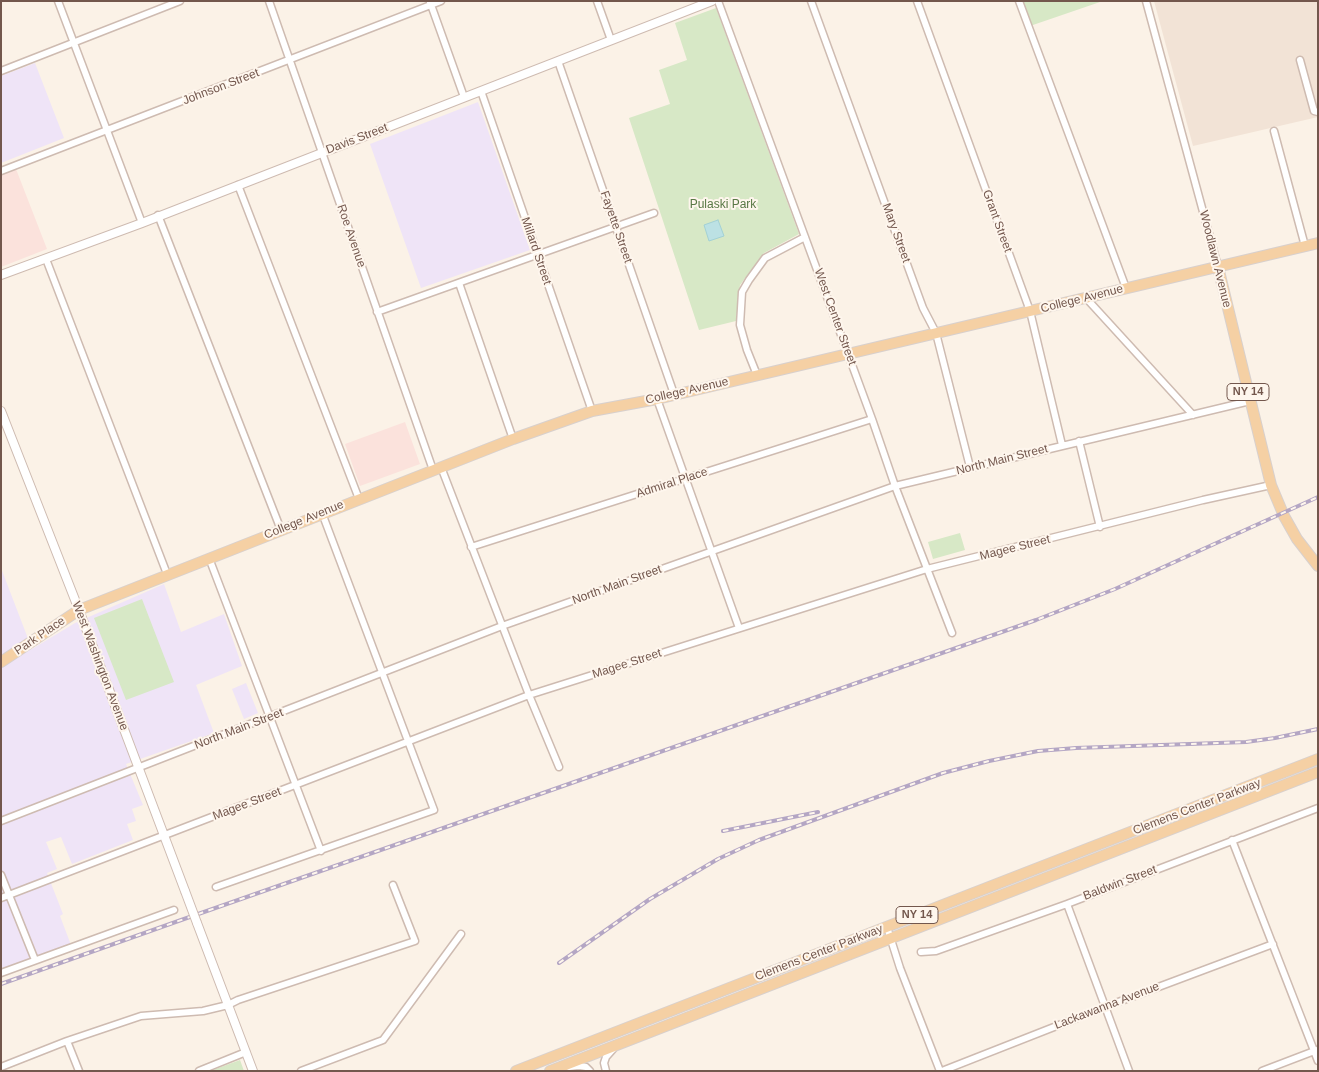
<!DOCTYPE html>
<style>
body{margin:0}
#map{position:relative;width:1319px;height:1072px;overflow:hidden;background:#fbf2e7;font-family:Helvetica,sans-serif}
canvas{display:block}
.frame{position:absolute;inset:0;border:2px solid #73574d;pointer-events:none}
</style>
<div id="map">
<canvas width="1319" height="1072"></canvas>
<div class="frame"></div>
</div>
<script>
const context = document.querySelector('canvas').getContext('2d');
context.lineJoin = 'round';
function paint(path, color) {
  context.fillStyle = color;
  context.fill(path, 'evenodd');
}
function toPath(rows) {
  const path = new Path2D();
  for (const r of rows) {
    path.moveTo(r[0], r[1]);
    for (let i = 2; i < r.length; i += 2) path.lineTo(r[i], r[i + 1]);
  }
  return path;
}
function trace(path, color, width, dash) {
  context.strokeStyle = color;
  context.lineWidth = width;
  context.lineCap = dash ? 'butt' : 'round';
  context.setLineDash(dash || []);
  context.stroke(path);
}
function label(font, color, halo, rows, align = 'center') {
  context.font = font + ' Helvetica,sans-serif';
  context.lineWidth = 4;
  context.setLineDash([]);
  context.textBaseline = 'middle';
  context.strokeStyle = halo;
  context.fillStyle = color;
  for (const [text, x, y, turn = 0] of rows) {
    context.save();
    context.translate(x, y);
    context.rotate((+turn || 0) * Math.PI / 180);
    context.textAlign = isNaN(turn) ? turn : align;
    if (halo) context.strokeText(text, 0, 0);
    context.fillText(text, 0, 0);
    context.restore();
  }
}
paint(toPath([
 [1154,1,1318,1,1318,117,1193,146]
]), '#f2e3d6');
paint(toPath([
 [16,169,47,249,1,267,1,175],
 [405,422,420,464,360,486,345,444]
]), '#fbe2dc');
paint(toPath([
 [35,63,64,138,1,163,1,76],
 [478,102,530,250,421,288,370,144],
 [1,568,32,649,75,623,164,584,181,632,224,614,242,666,196,685,214,733,126,764,143,805,132,809,136,821,127,824,133,840,72,864,61,837,46,842,57,869,47,873,63,914,60,916,71,945,1,970],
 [246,683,258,713,244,719,232,689]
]), '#efe4f7');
paint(toPath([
 [1022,1,1103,1,1030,26],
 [716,8,799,234,764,253,740,285,736,321,699,330,629,118,670,104,659,70,687,60,675,23],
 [960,533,965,550,933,559,928,542],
 [142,599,174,682,126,700,94,618],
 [240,1060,244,1071,210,1071]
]), '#d7e8c6');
const water = toPath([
 [718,220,724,236,709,241,704,225,718,220]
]);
paint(water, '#bce1e4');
trace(water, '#a3d1d5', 1);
const minor = toPath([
 [58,1,142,223],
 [269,1,433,470],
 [597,1,611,40],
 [718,1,872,419,895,486,952,633],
 [811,1,923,308,936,333,970,467],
 [917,1,1030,311,1062,445],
 [1019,1,1126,288],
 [1146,1,1218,267],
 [430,2,464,97],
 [1300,60,1314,111,1318,112],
 [558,61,674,394],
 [1,71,180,1],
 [481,91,592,411],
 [1274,131,1305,246],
 [1,171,441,1],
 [238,185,359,499],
 [158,215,281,530],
 [46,259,167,574],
 [459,283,513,439],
 [1086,298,1193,415],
 [377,312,654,213],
 [757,375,747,350,740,325,742,292,749,280,765,258,805,237],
 [657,399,739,628],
 [1079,441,1100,527],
 [441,467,529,695,559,767],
 [471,547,872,419],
 [209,558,321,851],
 [1,821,502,626,895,486,1250,401],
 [1232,840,1318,1061],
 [1,875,35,960],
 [216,887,434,810,322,513],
 [1,898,529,695,927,569,1203,500,1271,485],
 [1067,904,1129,1071],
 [887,927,900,968,940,1071],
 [921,952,936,951,1067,904,1318,808],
 [1,973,174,910],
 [67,1041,79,1071],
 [1,1067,67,1041,141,1016,203,1011,228,1005,238,1000,415,941,393,885],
 [569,1067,579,1066,586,1067,590,1071],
 [199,1071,246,1052],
 [301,1071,383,1040,461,934],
 [606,1071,604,1063,606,1057,614,1048],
 [942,1071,1105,1007,1273,944],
 [1262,1071,1317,1050]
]);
const tertiary = toPath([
 [1,275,142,223,712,1],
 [1,411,79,610,185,891],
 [197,923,253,1071]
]);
const primary = toPath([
 [1218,267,1271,485,1284,516,1297,539,1318,566],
 [1,662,79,610,513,439,592,411,657,399,1318,243],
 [516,1071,1318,759],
 [550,1071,1318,772]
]);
trace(minor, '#cebbb1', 9);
trace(tertiary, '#cebbb1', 10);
trace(primary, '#d8d0cd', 12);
trace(minor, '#fff', 6);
trace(tertiary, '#fff', 8);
trace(primary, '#f5d0a4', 10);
const rail = toPath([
 [723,831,818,812],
 [559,963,650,899,718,859,759,840,943,773,989,761,1038,751,1076,748,1246,742,1275,738,1318,729],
 [1,984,184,919,1036,620,1115,589,1318,497]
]);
trace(rail, '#b4a6c4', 4);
trace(rail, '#fef6ed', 2, [5.5]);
const tertiaryBridge = toPath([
 [185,891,197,923]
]);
trace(tertiaryBridge, '#cebbb1', 10, []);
trace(tertiaryBridge, '#fff', 8);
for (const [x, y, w] of [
 [1248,392,42],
 [917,915,42]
]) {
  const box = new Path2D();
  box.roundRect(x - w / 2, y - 8.5, w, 17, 4);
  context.fillStyle = '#fef6ed';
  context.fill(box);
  trace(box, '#73574d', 1);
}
label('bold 11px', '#73574d', null, [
 ["NY 14",1248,392],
 ["NY 14",917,915]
]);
label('12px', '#73574d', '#fef6ed', [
 ["Johnson Street",221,87,-21],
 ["Davis Street",357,139,-21],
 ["Grant Street",997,221,70],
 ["Fayette Street",616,227,71],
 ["Mary Street",896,233,70],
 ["Roe Avenue",351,236,71],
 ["Millard Street",536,251,71],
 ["Woodlawn Avenue",1215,259,76],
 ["College Avenue",1082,299,-14],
 ["West Center Street",835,317,70],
 ["College Avenue",687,391,-13],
 ["North Main Street",1002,460,-14],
 ["Admiral Place",672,483,-18],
 ["College Avenue",304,520,-22],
 ["Magee Street",1015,548,-14],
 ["North Main Street",617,585,-20],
 ["Park Place",40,636,-34],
 ["Magee Street",627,664,-18],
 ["West Washington Avenue",100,666,69],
 ["North Main Street",239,729,-21],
 ["Magee Street",247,804,-21],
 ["Clemens Center Parkway",1197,807,-21],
 ["Baldwin Street",1120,883,-21],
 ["Clemens Center Parkway",819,953,-21],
 ["Lackawanna Avenue",1107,1006,-21]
]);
label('12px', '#597845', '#fef6ed', [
 ["Pulaski Park",723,205]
]);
</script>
